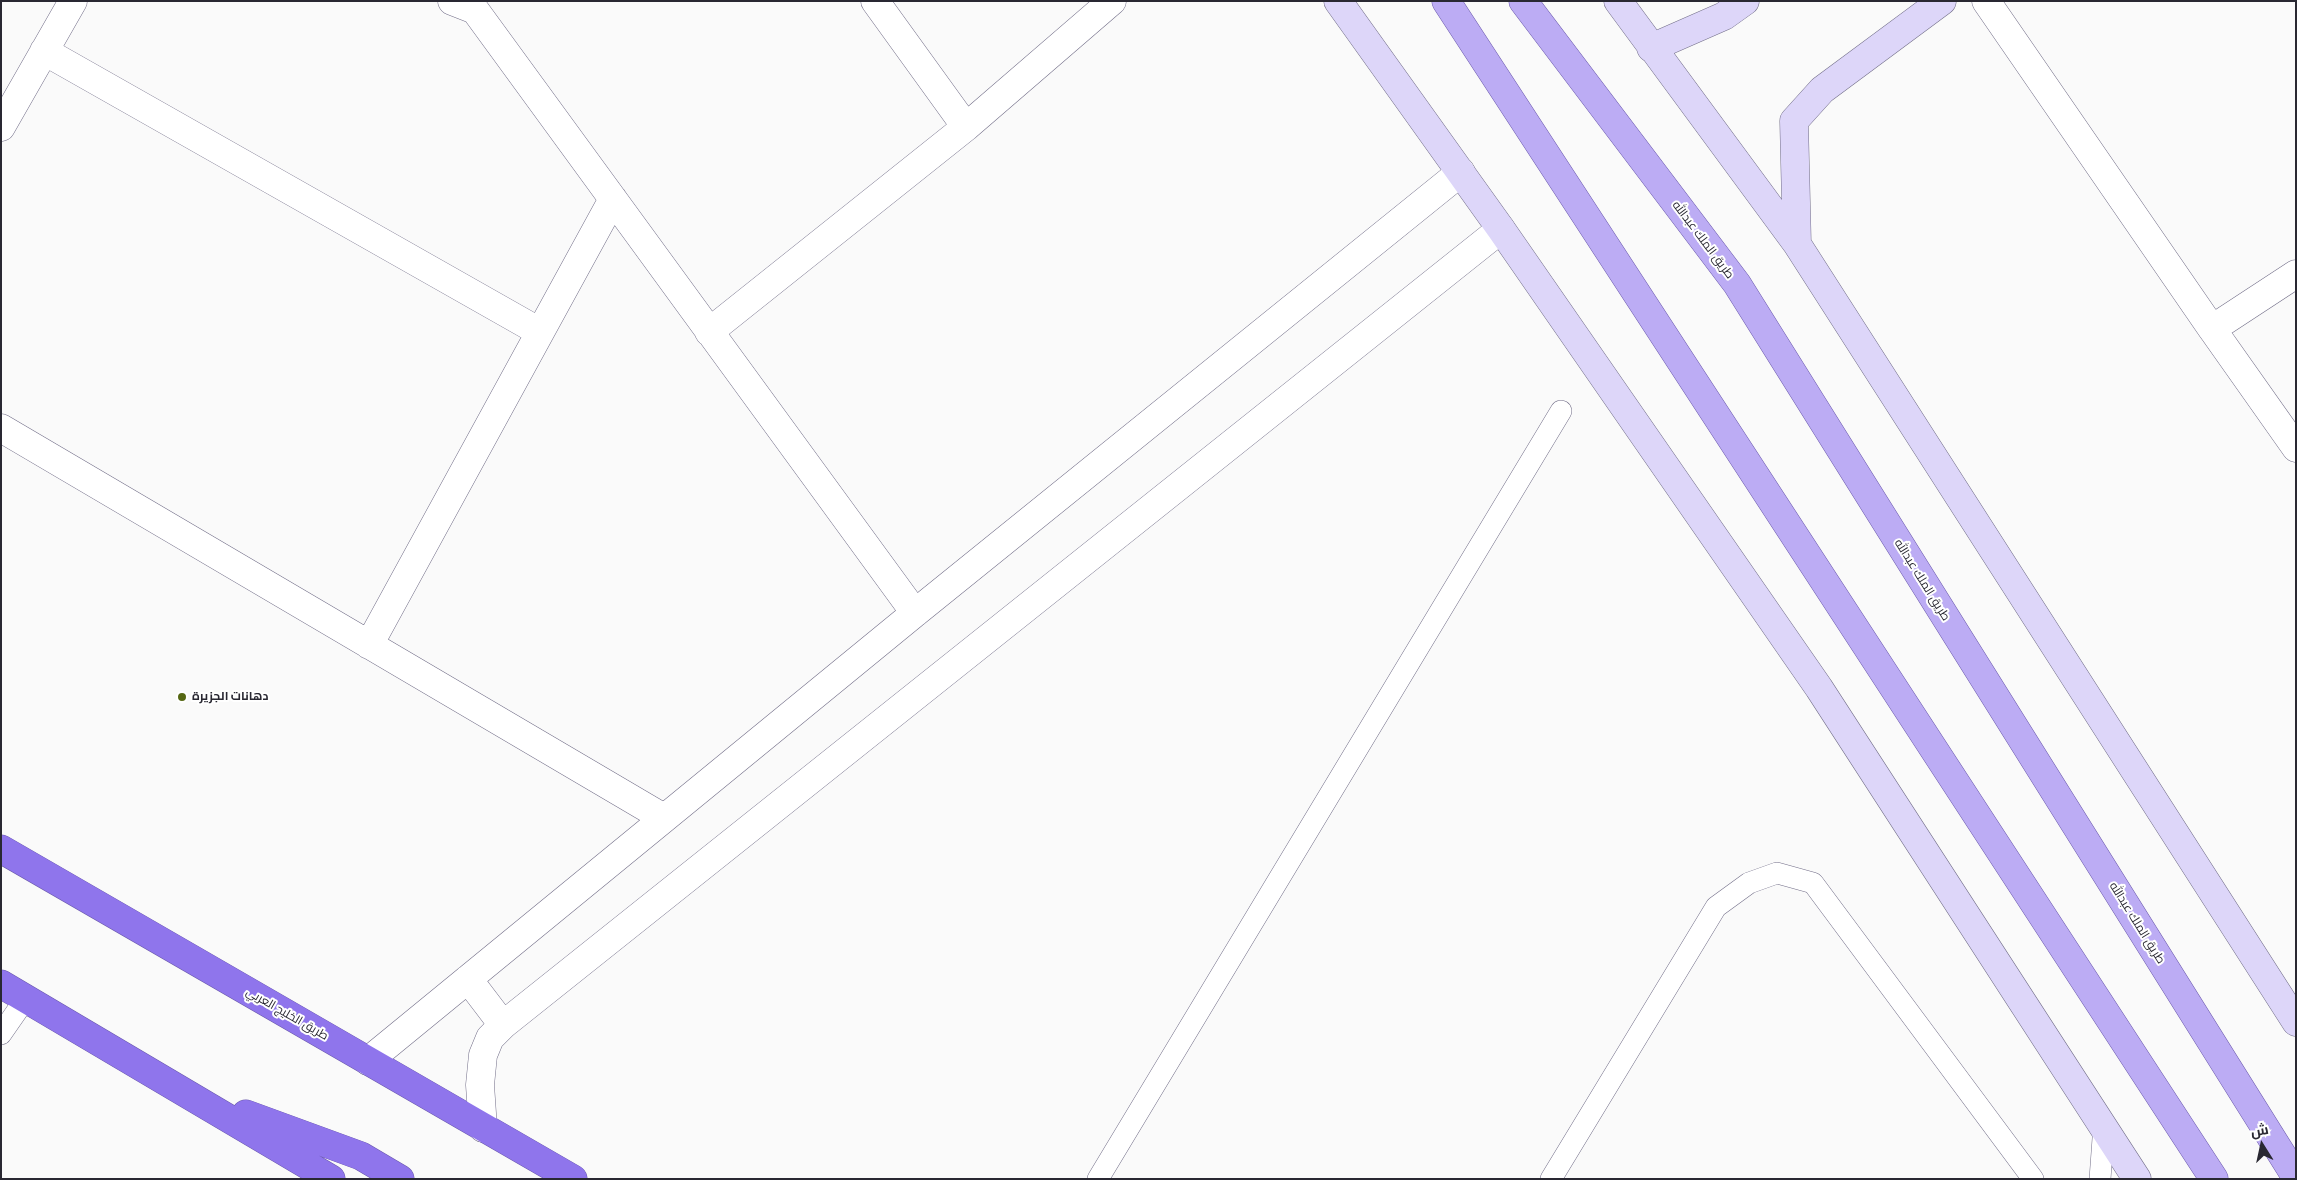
<!DOCTYPE html>
<meta charset="utf-8">
<style>
body{margin:0}
#map{position:relative;width:2297px;height:1180px;overflow:hidden;background:#fafafa;font-family:"PT Sans Narrow",Cairo,sans-serif}
canvas{display:block}
.frame{position:absolute;inset:0;border:2px solid #292832;pointer-events:none}
.north{position:absolute;left:2237px;top:1120px;width:50px;height:50px;-webkit-text-stroke:4px #fff;paint-order:stroke;rotate:350deg;font-size:14px;font-weight:700;line-height:20px;text-align:center;color:#292832}
.north::after{content:'';display:block;margin:auto;width:18px;height:22px;background:#292832;clip-path:polygon(50% 0,100% 100%,50% 72%,0 100%)}
</style>
<div id="map">
<canvas width="2297" height="1180"></canvas>
<div class="frame"></div>
<div class="north">ش</div>
</div>
<script>
const context = document.querySelector('canvas').getContext('2d');
context.lineJoin = 'round';
function toPath(rows) {
  const path = new Path2D();
  for (const r of rows) {
    path.moveTo(r[0], r[1]);
    for (let i = 2; i < r.length; i += 2) path.lineTo(r[i], r[i + 1]);
  }
  return path;
}
function trace(path, color, width, dash) {
  context.strokeStyle = color;
  context.lineWidth = width;
  context.lineCap = dash ? 'butt' : 'round';
  context.setLineDash(dash || []);
  context.stroke(path);
}
function label(font, color, halo, rows, align = 'center') {
  context.font = font + ' "PT Sans Narrow",Cairo,sans-serif';
  context.lineWidth = 4;
  context.setLineDash([]);
  context.textBaseline = 'middle';
  context.strokeStyle = halo;
  context.fillStyle = color;
  for (const [text, x, y, turn = 0] of rows) {
    context.save();
    context.translate(x, y);
    context.rotate((+turn || 0) * Math.PI / 180);
    context.textAlign = isNaN(turn) ? turn : align;
    if (halo) context.strokeText(text, 0, 0);
    context.fillText(text, 0, 0);
    context.restore();
  }
}
const lane = toPath([
 [1,1034,26,998],
 [1098,1179,1561,411],
 [1551,1179,1716,907,1749,883,1777,873,1813,883,2033,1179],
 [2100,1179,2104,1125]
]);
const street = toPath([
 [452,1,475,10,915,613],
 [875,1,966,127],
 [1986,1,2212,329],
 [44,51,540,332],
 [1,127,73,1],
 [2296,274,2212,329,2296,448],
 [709,332,966,127,1112,1],
 [1,428,664,818],
 [369,645,613,199],
 [468,979,503,1025],
 [368,1061,915,613,1461,172],
 [483,1128,480,1085,483,1055,490,1038,503,1025,1501,229]
]);
const secondary = toPath([
 [1338,1,1501,229,1819,688,2137,1179],
 [1618,1,1797,244,2296,1022],
 [1651,48,1724,16,1745,1],
 [1797,244,1794,121,1822,90,1942,1]
]);
const primary = toPath([
 [1446,1,2214,1179],
 [1523,1,1737,284,2296,1177]
]);
const highway = toPath([
 [1,849,573,1179],
 [1,984,331,1179],
 [246,1114,361,1156,400,1179]
]);
trace(lane, '#726e88', 22);
trace(street, '#726e88', 29);
trace(secondary, '#726e88', 29);
trace(primary, '#6b5aab', 29);
trace(highway, '#6b5aab', 29);
trace(lane, '#fff', 21);
trace(street, '#fff', 28);
trace(secondary, '#ddd6f9', 28);
trace(primary, '#bcacf4', 28);
trace(highway, '#8f75ec', 28);
for (const [x, y, r, color] of [
 [182,697,5,"#556713"]
]) {
  const dot = new Path2D();
  dot.arc(x, y, r, 0, 2 * Math.PI);
  context.fillStyle = color;
  context.fill(dot);
  trace(dot, '#fff', 2);
}
label('12px', '#292832', '#fff', [
 ["طريق الملك عبدالله",1703,240,53],
 ["طريق الملك عبدالله",1922,580,58],
 ["طريق الملك عبدالله",2137,923,58],
 ["طريق الخليج العربي",287,1014,30]
]);
label('bold 12px', '#292832', '#fff', [
 ["دهانات الجزيرة",192,697]
], 'left');
</script>
